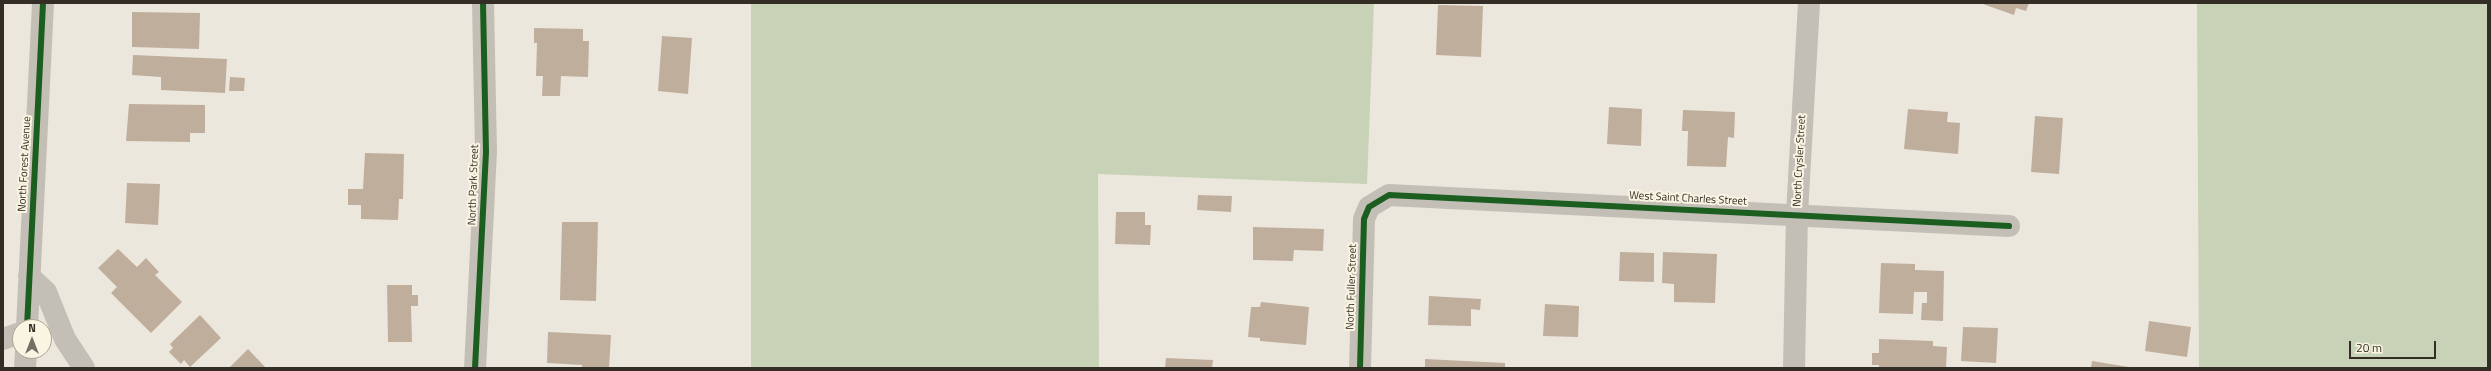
<!DOCTYPE html>
<style>
body{margin:0}
#map{position:relative;width:2491px;height:371px;overflow:hidden;background:#ece7dc;font-family:"Titillium Web",sans-serif}
canvas{display:block}
.frame{position:absolute;inset:0;border:4px solid #342d25;pointer-events:none}
.north{position:absolute;left:12px;top:319px;width:40px;height:40px;box-sizing:border-box;background:#faf4e2;border:1px solid #aba496;border-radius:50%;rotate:0deg;font-size:11px;font-weight:700;line-height:16px;text-align:center;color:#342d25}
.north::after{content:'';display:block;margin:auto;width:14px;height:18px;background:#746e65;clip-path:polygon(50% 0,100% 100%,50% 72%,0 100%)}
.scale{position:absolute;left:2349px;top:341px;width:87px;height:18px;box-sizing:border-box;border:2px solid #342d25;border-top:0;padding-left:5px;font-size:12px;line-height:14px;white-space:nowrap;color:#342d25;-webkit-text-stroke:3px #faf4e2;paint-order:stroke}
</style>
<div id="map">
<canvas width="2491" height="371"></canvas>
<div class="frame"></div>
<div class="north">N</div>
<div class="scale">20 m</div>
</div>
<script>
const context = document.querySelector('canvas').getContext('2d');
context.lineJoin = 'round';
function paint(path, color) {
  context.fillStyle = color;
  context.fill(path, 'evenodd');
}
function toPath(rows) {
  const path = new Path2D();
  for (const r of rows) {
    path.moveTo(r[0], r[1]);
    for (let i = 2; i < r.length; i += 2) path.lineTo(r[i], r[i + 1]);
  }
  return path;
}
function trace(path, color, width, dash) {
  context.strokeStyle = color;
  context.lineWidth = width;
  context.lineCap = dash ? 'butt' : 'round';
  context.setLineDash(dash || []);
  context.stroke(path);
}
function label(font, color, halo, rows, align = 'center') {
  context.font = font + ' "Titillium Web",sans-serif';
  context.lineWidth = 4;
  context.setLineDash([]);
  context.textBaseline = 'middle';
  context.strokeStyle = halo;
  context.fillStyle = color;
  for (const [text, x, y, turn = 0] of rows) {
    context.save();
    context.translate(x, y);
    context.rotate((+turn || 0) * Math.PI / 180);
    context.textAlign = isNaN(turn) ? turn : align;
    if (halo) context.strokeText(text, 0, 0);
    context.fillText(text, 0, 0);
    context.restore();
  }
}
paint(toPath([
 [751,3,1374,3,1367,184,1098,174,1099,368,751,368],
 [2197,3,2488,3,2488,368,2199,368]
]), '#c8d2b6');
paint(toPath([
 [1980,3,2029,3,2026,11,2016,8,2014,15],
 [1438,5,1483,6,1481,57,1436,55],
 [132,12,200,13,199,49,132,47],
 [534,28,583,29,583,41,589,41,588,77,561,76,560,96,542,96,543,76,536,76,537,43,534,43],
 [662,36,692,38,688,94,658,91],
 [133,55,227,59,225,93,161,90,161,77,132,75],
 [230,77,245,78,244,91,229,91],
 [129,104,205,105,205,133,190,133,190,142,126,141],
 [1609,107,1642,109,1641,146,1607,144],
 [1908,109,1948,112,1947,122,1960,123,1958,154,1904,149],
 [1683,110,1735,112,1734,138,1728,137,1726,167,1687,166,1688,131,1682,131],
 [2035,116,2063,118,2059,174,2031,172],
 [365,153,404,154,403,199,399,199,398,220,361,219,361,205,348,205,348,189,363,189],
 [127,183,160,184,158,225,125,223],
 [1198,195,1232,196,1231,212,1197,210],
 [1116,212,1145,212,1145,225,1151,225,1150,245,1115,244],
 [562,222,598,222,596,301,560,300],
 [1253,227,1324,229,1323,251,1294,250,1293,261,1253,260],
 [118,249,137,267,146,258,159,272,155,275,182,302,151,333,111,293,117,287,98,268],
 [1620,252,1654,253,1654,282,1619,281],
 [1663,252,1717,254,1715,303,1674,302,1674,284,1662,283],
 [1881,263,1915,264,1915,270,1944,271,1943,321,1921,320,1922,303,1927,303,1927,292,1914,292,1913,314,1879,313],
 [387,285,412,285,412,295,418,295,418,306,411,306,412,342,388,342],
 [1429,296,1481,299,1480,310,1471,309,1471,326,1428,325],
 [1261,302,1309,307,1306,345,1260,341,1260,338,1248,337,1251,307,1260,307],
 [1545,304,1579,306,1578,337,1543,336],
 [200,315,221,338,190,367,184,360,181,364,169,352,173,348,170,344],
 [2149,321,2191,327,2187,357,2145,351],
 [1963,327,1998,328,1996,363,1961,361],
 [548,332,611,335,609,368,582,368,582,365,547,363],
 [1879,339,1933,341,1933,346,1947,347,1946,368,1879,368,1879,365,1872,365,1872,353,1879,353],
 [248,349,266,368,229,368],
 [1166,358,1213,360,1212,368,1165,368],
 [1425,359,1505,363,1505,368,1425,368],
 [2092,361,2129,367,2129,368,2091,368]
]), '#c0ae9d');
trace(toPath([
 [29,276,46,292,65,339,84,368],
 [27,327,43,3],
 [3,339,20,333],
 [25,368,26,351],
 [475,368,486,152,483,3],
 [1360,368,1364,219,1369,207,1389,195,2009,226],
 [1794,368,1797,214,1809,3]
]), '#c4bfb6', 22);
trace(toPath([
 [27,327,43,3],
 [475,368,486,152,483,3],
 [1360,368,1364,219,1369,207,1389,195,2009,226]
]), '#1b5e20', 6);
label('11px', '#342d25', '#faf4e2', [
 ["North Crysler Street",1800,161,-87],
 ["North Forest Avenue",25,164,-87],
 ["North Park Street",474,185,-88],
 ["West Saint Charles Street",1688,199,3],
 ["North Fuller Street",1352,287,-88]
]);
</script>
